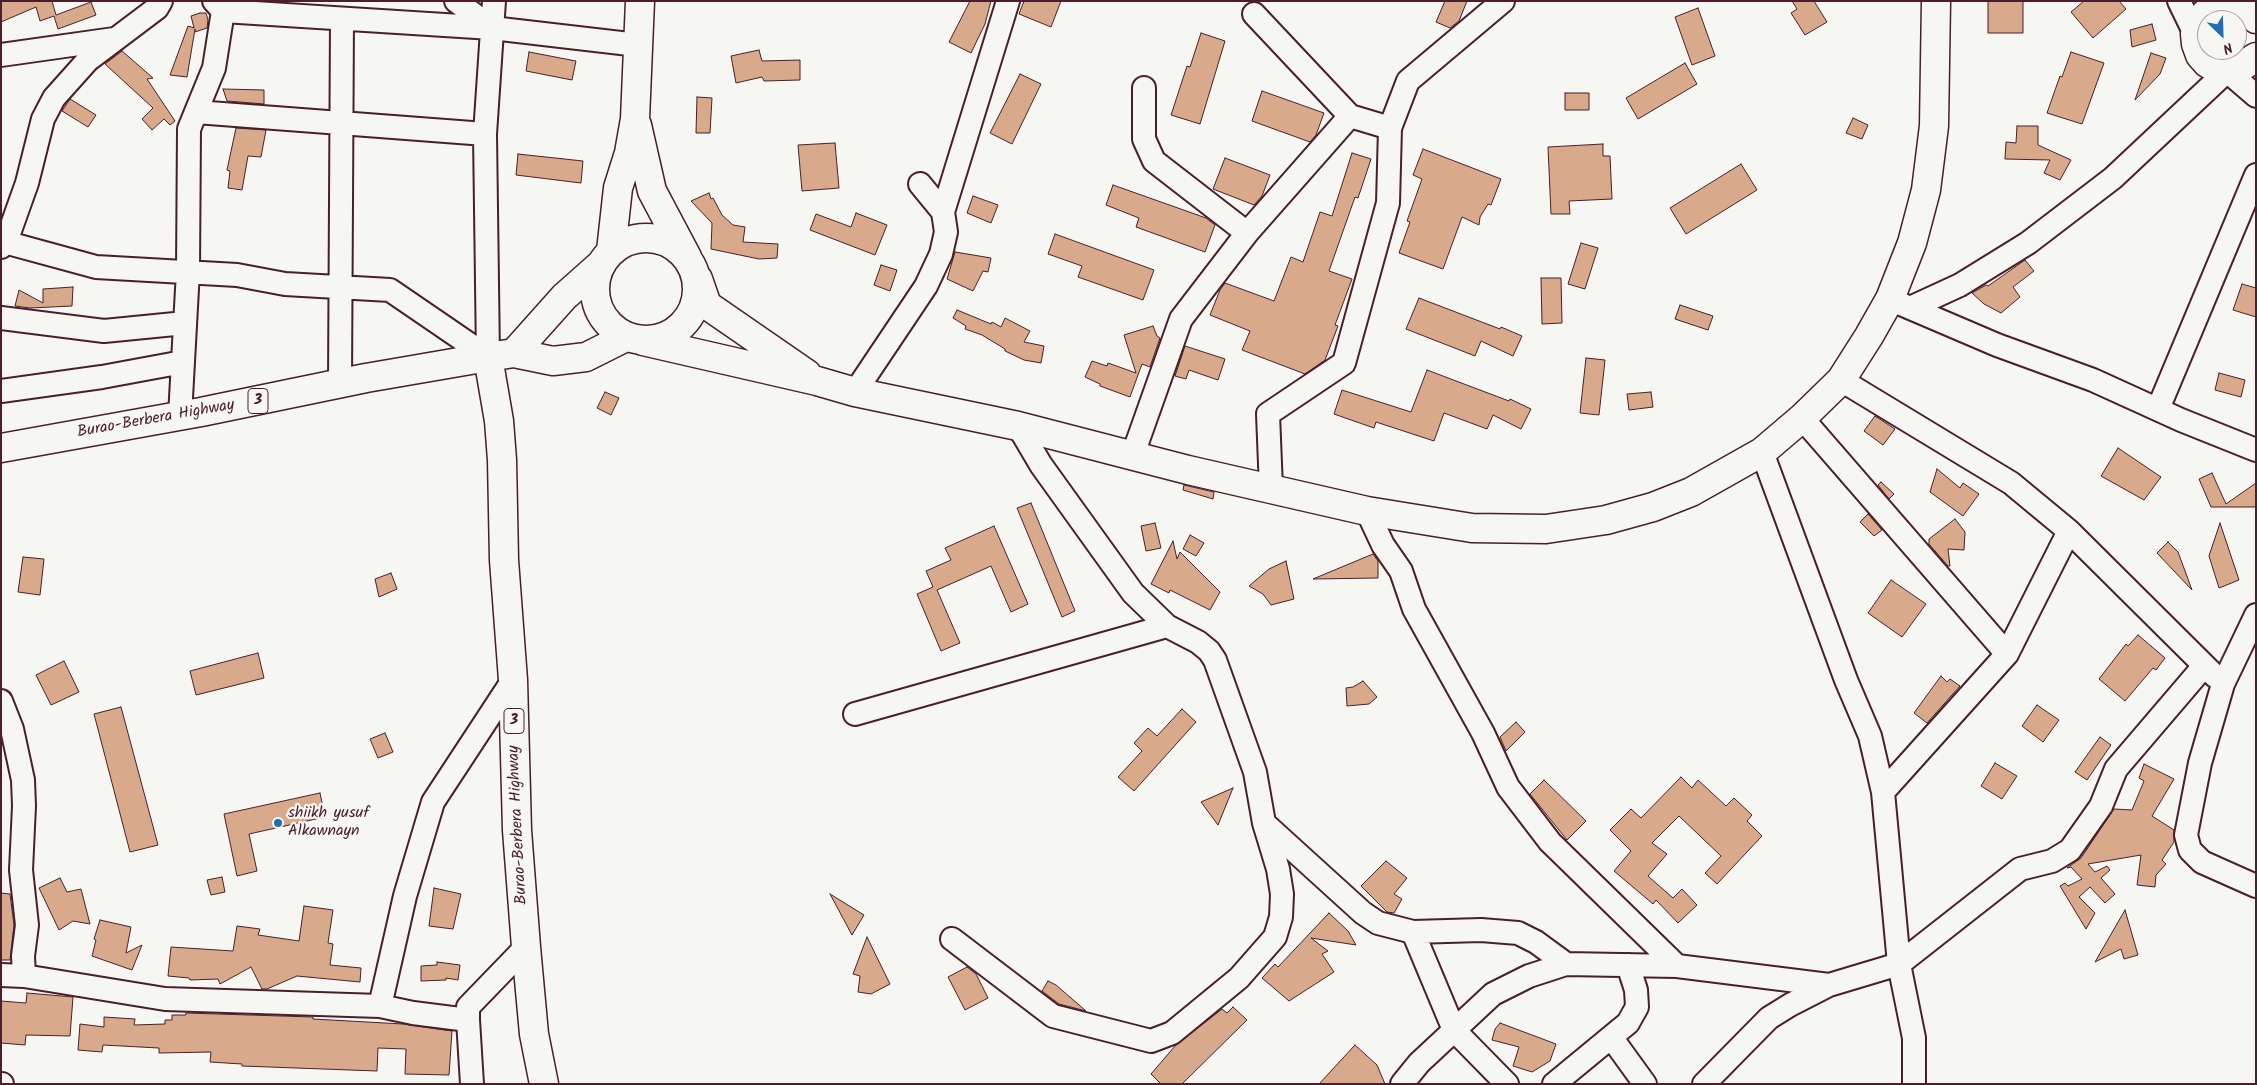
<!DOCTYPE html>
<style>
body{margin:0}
#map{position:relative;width:2257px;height:1085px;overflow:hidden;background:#f6f6f2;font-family:Kalam,sans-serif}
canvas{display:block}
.frame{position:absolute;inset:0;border:2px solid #4a1f2b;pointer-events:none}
.north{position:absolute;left:2197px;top:10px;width:50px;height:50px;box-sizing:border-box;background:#f6f6f2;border:1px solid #b1a0a2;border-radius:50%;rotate:156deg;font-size:14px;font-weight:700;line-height:20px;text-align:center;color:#4a1f2b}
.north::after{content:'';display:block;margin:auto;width:18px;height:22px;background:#1f6fb2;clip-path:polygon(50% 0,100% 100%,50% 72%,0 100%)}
</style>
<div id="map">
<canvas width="2257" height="1085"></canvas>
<div class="frame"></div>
<div class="north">N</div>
</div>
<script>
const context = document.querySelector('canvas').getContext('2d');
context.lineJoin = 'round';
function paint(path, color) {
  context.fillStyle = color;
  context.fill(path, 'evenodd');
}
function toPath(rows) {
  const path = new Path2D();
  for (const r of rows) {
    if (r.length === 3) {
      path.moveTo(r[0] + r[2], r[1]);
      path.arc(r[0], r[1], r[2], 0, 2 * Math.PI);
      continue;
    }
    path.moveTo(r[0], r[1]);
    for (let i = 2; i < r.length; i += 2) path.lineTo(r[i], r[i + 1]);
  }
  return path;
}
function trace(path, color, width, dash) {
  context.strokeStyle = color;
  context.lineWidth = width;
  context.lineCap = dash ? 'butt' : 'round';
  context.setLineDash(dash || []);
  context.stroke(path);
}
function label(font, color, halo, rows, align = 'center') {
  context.font = font + ' Kalam,sans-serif';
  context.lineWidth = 4.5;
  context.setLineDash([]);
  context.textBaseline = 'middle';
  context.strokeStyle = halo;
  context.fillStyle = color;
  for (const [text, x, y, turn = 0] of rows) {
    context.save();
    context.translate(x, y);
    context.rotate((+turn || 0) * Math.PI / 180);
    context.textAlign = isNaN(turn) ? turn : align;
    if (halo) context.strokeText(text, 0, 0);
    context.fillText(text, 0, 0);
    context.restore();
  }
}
const building = toPath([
 [1,1,52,1,56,15,91,2,96,15,58,29,54,16,40,21,36,7,1,22,1,1],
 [970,1,991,1,985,24,971,53,949,42,970,1],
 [1024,1,1061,1,1051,27,1019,14,1024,1],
 [1445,1,1467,1,1459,21,1450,28,1436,22,1445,1],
 [1792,1,1814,1,1827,22,1805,35,1791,13,1797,9,1792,1],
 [1988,1,2023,1,2023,33,1988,33,1988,1],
 [2084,1,2119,1,2126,9,2093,38,2071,12,2084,1],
 [1698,8,1715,56,1692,65,1675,17,1698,8],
 [200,13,206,13,208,20,207,28,195,32,195,29,187,77,170,75,188,26,194,28,191,16,200,13],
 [2152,24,2156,40,2132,47,2130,30,2152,24],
 [1201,33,1225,41,1200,124,1171,115,1187,66,1190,67,1201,33],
 [759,50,762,61,800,60,800,80,764,81,762,77,736,83,731,56,759,50],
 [122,51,153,78,147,79,175,121,170,125,164,119,152,130,142,119,153,108,105,64,122,51],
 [529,52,576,61,572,80,526,71,529,52],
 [2071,52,2104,63,2082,124,2047,113,2060,76,2062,77,2071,52],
 [2151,53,2166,58,2160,74,2135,100,2151,53],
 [1685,63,1697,84,1638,119,1626,98,1685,63],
 [1020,74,1041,84,1012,144,990,133,1020,74],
 [223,89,264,90,264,104,227,101,223,89],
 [1262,91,1324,113,1316,135,1310,142,1252,121,1262,91],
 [1565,93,1589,93,1589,110,1565,110,1565,93],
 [697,97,712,98,710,133,696,133,697,97],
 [70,99,96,115,88,127,62,111,70,99],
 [1853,118,1868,125,1862,139,1846,133,1853,118],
 [2017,126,2038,126,2038,145,2071,160,2060,180,2044,173,2050,160,2005,159,2006,142,2016,143,2017,126],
 [236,128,266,130,261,157,248,156,242,190,228,188,230,171,227,170,236,128],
 [835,143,839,188,802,191,798,145,835,143],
 [1603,144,1603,156,1610,156,1612,199,1569,201,1570,214,1551,214,1548,147,1603,144],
 [1423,149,1501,179,1491,205,1488,204,1480,217,1479,225,1462,217,1443,269,1399,253,1410,222,1407,221,1422,179,1413,175,1423,149],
 [1352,153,1371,159,1358,198,1355,197,1329,271,1352,279,1335,325,1338,326,1325,360,1305,374,1242,350,1250,331,1210,315,1220,290,1225,283,1274,301,1291,257,1303,262,1320,212,1332,216,1352,153],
 [518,154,583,161,581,183,516,175,518,154],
 [1225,158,1270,175,1262,196,1254,205,1213,189,1225,158],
 [1741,164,1757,190,1686,234,1670,208,1741,164],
 [1113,185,1206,218,1215,225,1205,252,1136,227,1139,218,1106,205,1113,185],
 [709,193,711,199,713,198,722,215,733,225,745,227,743,242,778,244,777,258,759,259,711,249,712,223,691,201,709,193],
 [973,196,998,205,991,223,967,213,973,196],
 [856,213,887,225,875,255,810,230,816,214,851,227,856,213],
 [1055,234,1154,270,1143,300,1078,277,1082,266,1048,254,1055,234],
 [1581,243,1598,248,1585,289,1568,284,1581,243],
 [955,252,991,258,988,272,983,271,973,291,947,279,955,252],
 [2025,260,2034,271,2013,287,2020,297,2001,313,1984,304,1972,293,1986,285,1988,286,2025,260],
 [881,265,897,270,890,291,874,285,881,265],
 [1541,278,1561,278,1562,323,1542,324,1541,278],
 [2242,284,2256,288,2256,317,2233,310,2242,284],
 [73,287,72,306,30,308,15,306,19,290,43,303,43,289,73,287],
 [1419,298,1500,329,1501,327,1522,336,1513,356,1481,341,1475,356,1406,329,1419,298],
 [1680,305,1713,316,1708,330,1675,319,1680,305],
 [957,310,991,324,992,322,1001,327,1005,318,1030,331,1024,342,1044,346,1041,363,1024,360,1005,351,1005,349,982,335,965,329,966,326,953,318,957,310],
 [1153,326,1157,336,1160,338,1150,367,1142,364,1130,397,1100,386,1100,384,1085,377,1092,361,1107,366,1108,363,1136,373,1124,335,1153,326],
 [1185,346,1225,359,1218,380,1189,370,1186,379,1175,376,1185,346],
 [1586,358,1605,360,1599,415,1580,413,1586,358],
 [1427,370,1509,401,1510,399,1531,409,1521,429,1493,415,1487,429,1444,413,1434,441,1376,422,1374,428,1334,414,1342,390,1411,412,1427,370],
 [2219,373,2245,380,2241,397,2215,390,2219,373],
 [605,392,619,398,611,415,597,408,605,392],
 [1651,392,1653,407,1629,410,1627,394,1651,392],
 [1875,416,1895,429,1883,445,1864,431,1875,416],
 [2118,448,2161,477,2144,500,2101,476,2118,448],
 [1937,469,1960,488,1963,483,1979,494,1963,516,1930,492,1937,469],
 [2212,473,2226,504,2256,483,2256,507,2211,507,2199,479,2212,473],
 [1881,482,1894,494,1889,499,1878,485,1881,482],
 [1184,485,1214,492,1213,499,1183,490,1184,485],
 [1031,503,1075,611,1062,617,1017,508,1031,503],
 [1868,514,1882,530,1874,536,1860,522,1868,514],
 [1955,519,1965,532,1964,550,1948,549,1950,566,1948,566,1929,544,1929,539,1955,519],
 [1155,523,1161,548,1146,551,1141,526,1155,523],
 [2220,523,2239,580,2219,588,2209,556,2220,523],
 [994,526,1028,604,1011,612,991,566,937,590,960,643,941,651,917,594,933,587,926,571,951,560,945,548,994,526],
 [1190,535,1204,543,1196,556,1183,549,1190,535],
 [1173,541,1177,559,1180,552,1220,592,1210,610,1170,590,1169,593,1151,584,1173,541],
 [2168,542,2178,552,2192,590,2157,553,2168,542],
 [1373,554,1378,561,1378,578,1313,579,1373,554],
 [23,557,44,559,40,595,18,592,23,557],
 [1286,561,1294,599,1271,605,1263,594,1249,586,1269,569,1286,561],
 [391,573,397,589,379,597,375,579,391,573],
 [1891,580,1926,604,1902,637,1868,613,1891,580],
 [2138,635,2165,658,2156,670,2153,668,2125,701,2099,679,2126,644,2128,646,2138,635],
 [258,653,264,678,196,695,190,671,258,653],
 [64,661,79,692,51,705,36,675,64,661],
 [1941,676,1947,682,1950,679,1960,686,1927,723,1914,713,1941,676],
 [1363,681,1377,697,1369,704,1347,706,1346,688,1353,687,1363,681],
 [2037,705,2059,720,2043,742,2022,726,2037,705],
 [121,707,158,845,130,852,94,714,121,707],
 [1182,709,1196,722,1134,791,1118,777,1142,751,1134,743,1148,728,1157,736,1182,709],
 [1516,722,1525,732,1506,751,1500,737,1516,722],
 [385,733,393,752,378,758,370,739,385,733],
 [2100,737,2111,745,2087,780,2075,772,2100,737],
 [1995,763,2017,776,2002,799,1981,786,1995,763],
 [2144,764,2174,779,2152,816,2174,830,2174,842,2162,860,2166,864,2156,875,2155,887,2137,885,2141,855,2088,864,2095,872,2107,866,2110,870,2101,878,2115,894,2105,903,2090,887,2079,897,2095,913,2086,929,2060,886,2065,883,2068,886,2082,879,2071,867,2067,868,2081,858,2114,809,2132,810,2144,781,2139,778,2144,764],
 [1681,777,1692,788,1698,780,1726,806,1734,798,1752,815,1747,821,1762,836,1717,884,1705,873,1721,856,1679,816,1652,843,1667,854,1648,876,1673,898,1682,889,1697,905,1678,923,1656,900,1653,904,1614,871,1631,851,1610,830,1631,809,1641,818,1681,777],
 [1544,780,1586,821,1567,840,1530,794,1544,780],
 [1233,788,1218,825,1201,802,1233,788],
 [320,793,325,817,249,834,257,871,237,876,224,814,320,793],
 [1386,861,1407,878,1394,894,1402,899,1394,913,1387,912,1361,886,1386,861],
 [222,877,225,892,211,895,207,880,222,877],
 [60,878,67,892,81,889,90,924,73,921,59,930,39,888,60,878],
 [434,888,461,894,453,929,429,926,434,888],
 [1,893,10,894,14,925,10,960,1,960,1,893],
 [830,894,864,915,852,935,830,894],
 [304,906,333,910,328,943,333,944,330,965,361,968,360,982,297,976,267,989,262,989,251,967,220,984,218,979,190,980,189,978,168,976,171,947,233,951,237,926,260,929,258,935,299,941,304,906],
 [2125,910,2138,955,2124,959,2121,949,2095,962,2125,910],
 [1329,913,1348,931,1356,945,1311,938,1328,951,1322,954,1334,972,1289,1001,1262,978,1275,964,1278,967,1329,913],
 [100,920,131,927,126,953,142,945,132,970,92,956,96,940,94,939,100,920],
 [867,937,890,984,871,994,858,992,860,976,853,974,867,937],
 [437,962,460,965,458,980,446,978,446,980,421,981,421,966,437,965,437,962],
 [967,967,976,974,988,998,965,1010,948,977,967,967],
 [1048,981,1056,985,1086,1011,1059,1004,1042,991,1048,981],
 [27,993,73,997,70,1036,26,1035,25,1045,1,1043,1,1001,26,1003,27,993],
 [1233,1007,1247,1020,1182,1084,1161,1084,1151,1074,1175,1046,1222,1009,1227,1013,1233,1007],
 [186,1013,313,1017,313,1019,403,1024,452,1031,449,1075,405,1074,406,1049,378,1048,377,1071,242,1066,242,1064,210,1062,211,1052,159,1053,159,1048,103,1045,102,1052,78,1050,80,1024,104,1027,104,1017,135,1019,134,1025,165,1024,165,1020,172,1020,172,1015,186,1015,186,1013],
 [1500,1023,1556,1044,1550,1061,1532,1072,1513,1066,1519,1047,1492,1040,1495,1029,1500,1023],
 [1355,1045,1377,1065,1385,1084,1319,1084,1355,1045]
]);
paint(building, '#d8a98a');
trace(building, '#4a1f2b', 1);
const minor = toPath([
 [456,1,492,28],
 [2179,1,2195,34],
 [223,11,492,28,638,45],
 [1254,14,1350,116],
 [1,55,114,39],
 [1144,88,1144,139,1154,161,1247,233],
 [196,112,485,134],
 [943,212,1008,1],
 [1,241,96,267,237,275,285,284,390,290,488,357],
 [1,247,6,242,27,183,43,119,54,98,88,60,157,8,161,1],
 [1901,304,1997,345,2093,380,2181,420,2256,450],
 [1910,308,1960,285,2028,243,2113,178,2227,71,2256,96],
 [1,318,104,331,185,323],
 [488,357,485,134,494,1],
 [1841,380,2011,483,2069,531,2007,654,1883,792],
 [340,383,342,19],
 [1,391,102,377,183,362],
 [855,392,926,286,941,254,946,232,943,212,920,184],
 [2158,409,2256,175],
 [180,416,188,271,189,129,214,68,223,11,214,1],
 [1802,418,2007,654],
 [1762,452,1846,680,1870,736,1883,792,1899,964,1914,1038,1914,1084],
 [1132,457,1181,319,1247,233,1350,116,1390,128],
 [1271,489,1268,414,1344,363,1388,203,1390,128,1408,81,1503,1],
 [1367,511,1383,545,1401,571,1414,609,1483,733,1508,787,1550,842,1677,966],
 [2069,531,2215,676],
 [2256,615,2223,684,2200,763,2186,835,2190,850,2202,862,2256,886],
 [1,701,12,729,23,780,24,806,21,870,27,925,23,956,24,976],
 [855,714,1167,626],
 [1265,824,1363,913,1378,923,1413,932,1481,930,1518,933,1536,942,1566,964],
 [1413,932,1454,1030,1507,1084],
 [952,939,1053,1016,1151,1041,1172,1033,1239,978,1275,937,1281,917,1282,894,1278,869,1264,823,1255,772,1215,660,1209,651,1198,642,1167,626,1133,593,1041,465,1018,426],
 [1,975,24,976,165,999,380,1006,413,1013,468,1020,468,1007,526,947],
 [380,1006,405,896,433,802,513,680],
 [468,1020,472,1084],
 [1611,1037,1645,1084],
 [1,1084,2,1084],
 [1402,1084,1419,1063,1493,994,1529,976,1566,964,1677,966,1829,985],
 [1554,1084,1628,1023,1637,1007,1636,990,1628,965],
 [1704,1084,1769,1018,1790,1005,1829,985,1899,964,2020,869,2052,861,2070,850,2101,806,2116,769,2204,666]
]);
const tertiary = toPath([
 [2256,19,2246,9,2236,5,2225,4,2214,8,2205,14,2198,23,2195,34,2196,44,2200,55,2207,63,2217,69,2227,71,2238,69,2256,57],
 [637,125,652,191,687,257],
 [611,251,618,188,629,153,635,119,640,1]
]);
const trunk = toPath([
 [646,289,51],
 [698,279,707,305,807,374],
 [643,341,817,381,855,392,1018,426,1188,470,1367,511,1472,528,1546,529,1606,520,1653,507,1691,492,1762,452,1802,418,1841,380,1869,336,1890,299,1912,243,1926,190,1934,126,1936,1],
 [514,353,564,297,600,265],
 [488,357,499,421,502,460,504,560,513,680,517,830,526,947,534,1034,544,1084],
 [1,448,201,412,366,378,488,357,514,353,553,361,586,357,626,337]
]);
trace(minor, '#4a1f2b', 26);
trace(tertiary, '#4a1f2b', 31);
trace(trunk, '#4a1f2b', 31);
trace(minor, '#f6f6f2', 22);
trace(tertiary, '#f6f6f2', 28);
trace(trunk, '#f6f6f2', 28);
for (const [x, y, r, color] of [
 [278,823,5,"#1f6fb2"]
]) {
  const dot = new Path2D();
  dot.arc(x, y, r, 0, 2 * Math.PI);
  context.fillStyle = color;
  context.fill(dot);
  trace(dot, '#f6f6f2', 2);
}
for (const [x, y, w] of [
 [258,401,20],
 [514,721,20]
]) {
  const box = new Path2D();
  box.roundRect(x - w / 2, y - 12.5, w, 25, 4);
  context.fillStyle = '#f6f6f2';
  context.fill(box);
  trace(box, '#4a1f2b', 1);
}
label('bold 15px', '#4a1f2b', null, [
 ["3",258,401],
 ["3",514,721]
]);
label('16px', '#4a1f2b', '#f6f6f2', [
 ["Burao-Berbera Highway",156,420,-10],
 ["Burao-Berbera Highway",519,825,-93]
]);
label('16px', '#4a1f2b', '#f6f6f2', [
 ["shiikh yusuf",288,814],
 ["Alkawnayn",288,832]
], 'left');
</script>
